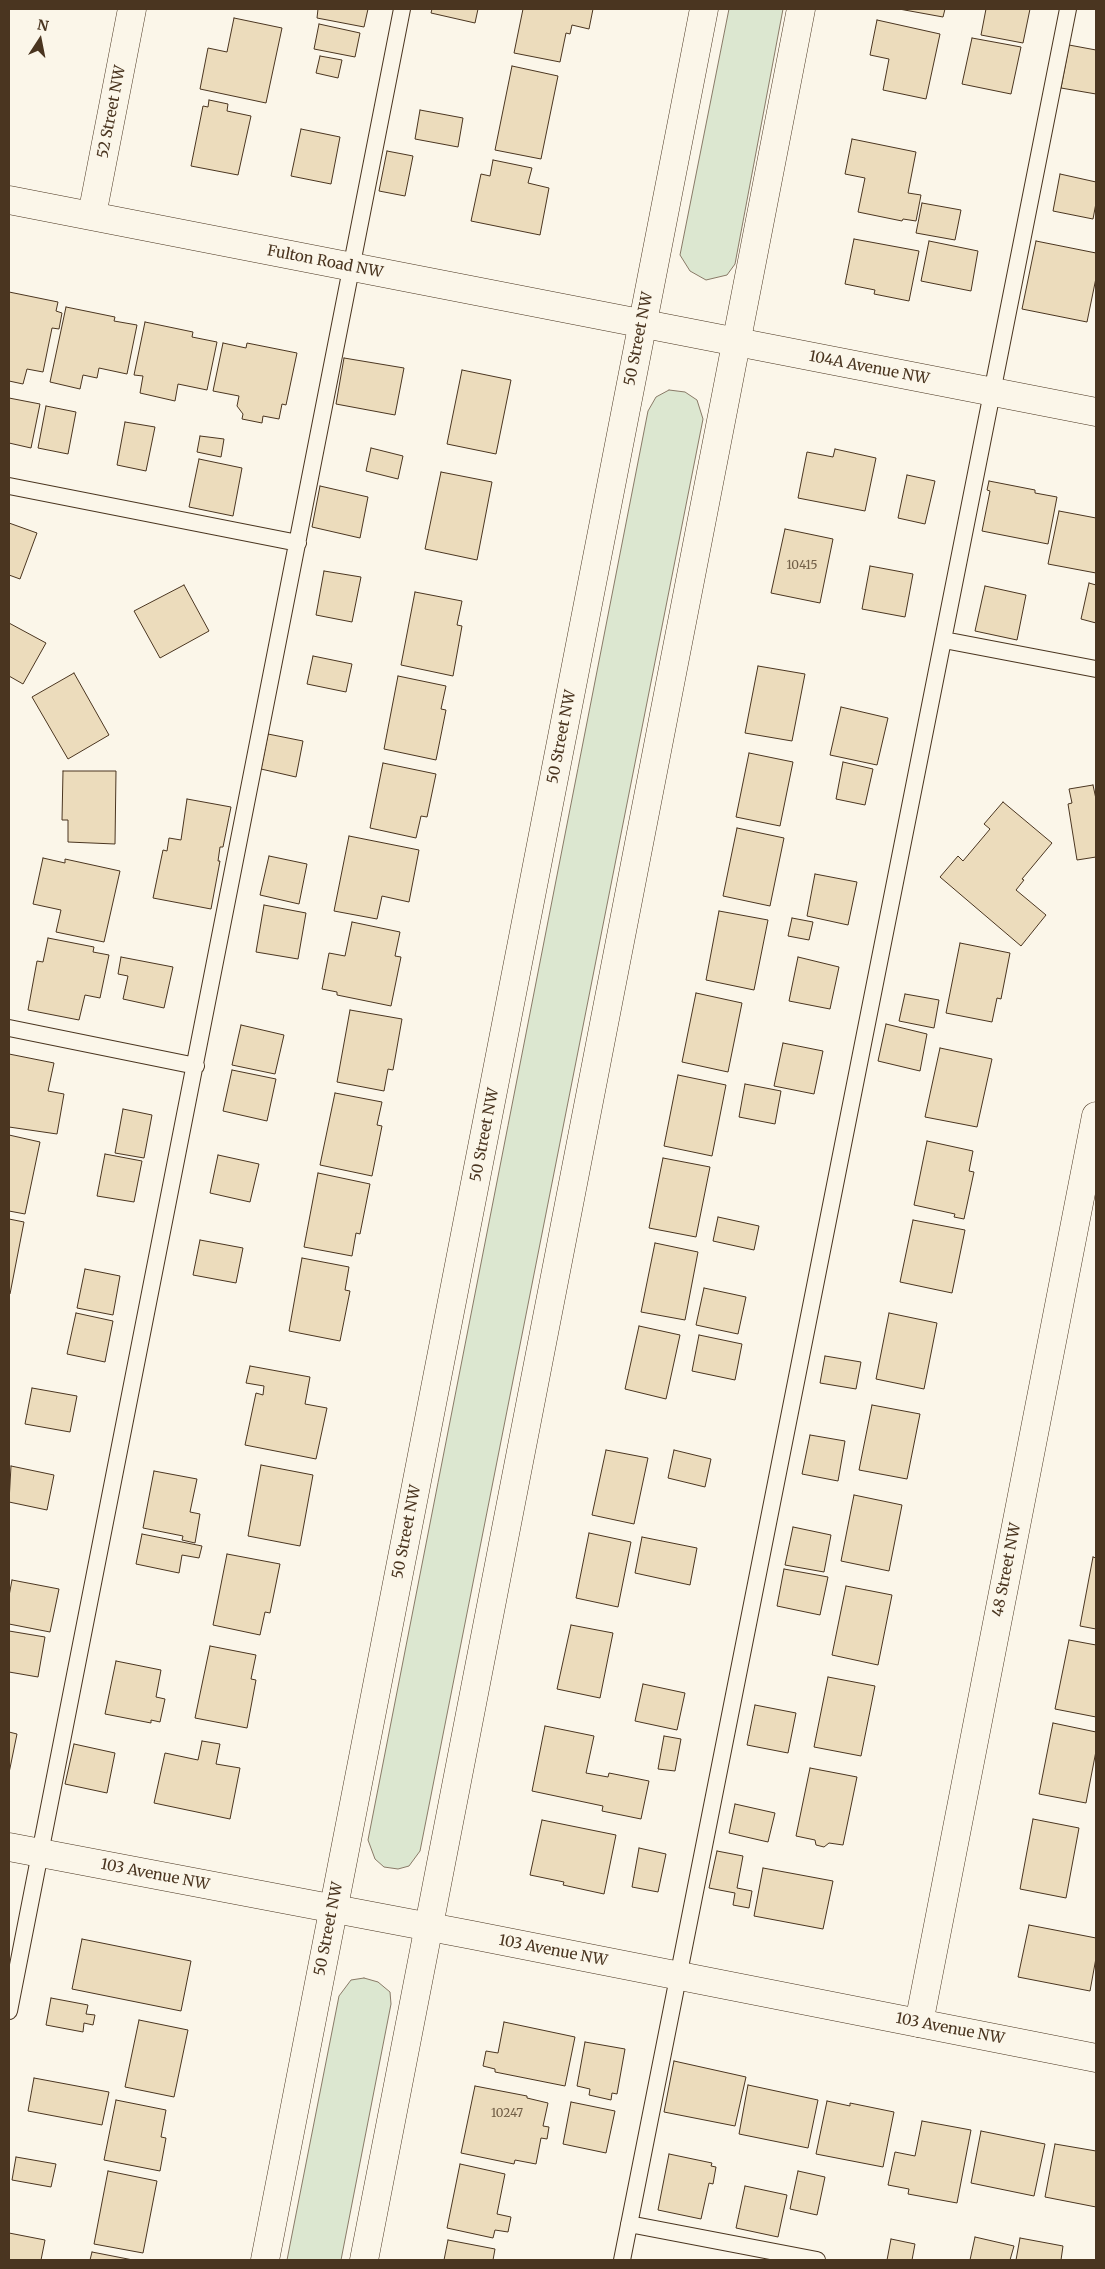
<!DOCTYPE html>
<style>
body{margin:0}
#map{position:relative;width:1105px;height:2269px;overflow:hidden;background:#fbf6e9;font-family:Merriweather,serif}
canvas{display:block}
.frame{position:absolute;inset:0;border:10px solid #4a3520;pointer-events:none}
.north{position:absolute;left:15px;top:15px;width:50px;height:50px;-webkit-text-stroke:4px #fbf6e9;paint-order:stroke;rotate:11deg;font-size:14px;font-weight:700;line-height:20px;text-align:center;color:#4a3520}
.north::after{content:'';display:block;margin:auto;width:18px;height:22px;background:#4a3520;clip-path:polygon(50% 0,100% 100%,50% 72%,0 100%)}
</style>
<div id="map">
<canvas width="1105" height="2269"></canvas>
<div class="frame"></div>
<div class="north">N</div>
</div>
<script>
const context = document.querySelector('canvas').getContext('2d');
context.lineJoin = 'round';
function paint(path, color) {
  context.fillStyle = color;
  context.fill(path, 'evenodd');
}
function toPath(rows) {
  const path = new Path2D();
  for (const r of rows) {
    path.moveTo(r[0], r[1]);
    for (let i = 2; i < r.length; i += 2) path.lineTo(r[i], r[i + 1]);
  }
  return path;
}
function trace(path, color, width, dash) {
  context.strokeStyle = color;
  context.lineWidth = width;
  context.lineCap = dash ? 'butt' : 'round';
  context.setLineDash(dash || []);
  context.stroke(path);
}
function label(font, color, halo, rows, align = 'center') {
  context.font = font + ' Merriweather,serif';
  context.lineWidth = 4;
  context.setLineDash([]);
  context.textBaseline = 'middle';
  context.strokeStyle = halo;
  context.fillStyle = color;
  for (const [text, x, y, turn = 0] of rows) {
    context.save();
    context.translate(x, y);
    context.rotate((+turn || 0) * Math.PI / 180);
    context.textAlign = isNaN(turn) ? turn : align;
    if (halo) context.strokeText(text, 0, 0);
    context.fillText(text, 0, 0);
    context.restore();
  }
}
const green = toPath([
 [729,9,783,9,735,264,727,275,706,280,690,271,680,255,729,9],
 [669,390,685,392,697,400,703,419,420,1851,409,1866,398,1869,384,1867,375,1859,368,1840,648,411,656,397,669,390],
 [364,1978,378,1982,390,1992,391,2004,341,2260,287,2260,339,1996,351,1980,364,1978]
]);
paint(green, '#dce7d0');
trace(green, '#887966', 1);
const building = toPath([
 [318,9,368,9,364,27,317,18,318,9],
 [432,9,478,9,475,23,431,13,432,9],
 [523,9,593,9,589,29,572,25,570,34,566,33,560,62,514,53,523,9],
 [899,9,945,9,943,17,899,9],
 [986,9,1030,9,1023,43,981,35,986,9],
 [234,18,282,28,266,103,200,89,208,48,227,52,234,18],
 [877,20,940,34,926,99,883,90,889,59,870,55,877,20],
 [319,24,360,33,355,57,314,49,319,24],
 [972,38,1021,47,1011,94,962,84,972,38],
 [1069,45,1096,50,1096,94,1061,88,1069,45],
 [320,56,342,60,338,78,316,73,320,56],
 [512,66,558,76,541,159,495,150,512,66],
 [209,100,228,104,227,111,251,116,238,175,191,166,203,106,208,107,209,100],
 [420,110,463,118,458,147,415,139,420,110],
 [301,129,340,137,331,184,291,176,301,129],
 [852,139,916,152,908,193,921,195,916,221,903,219,902,221,858,212,865,178,845,174,852,139],
 [387,151,413,156,405,196,379,191,387,151],
 [493,160,532,168,528,183,549,188,540,235,471,221,481,174,490,176,493,160],
 [1060,174,1096,182,1096,203,1093,219,1053,211,1060,174],
 [922,203,961,210,955,240,916,233,922,203],
 [854,239,919,251,909,301,874,294,875,290,845,284,854,239],
 [929,241,978,251,971,291,921,281,929,241],
 [1036,241,1096,253,1096,278,1087,322,1022,309,1036,241],
 [9,292,58,302,56,311,62,313,59,329,52,328,43,372,27,369,23,384,9,381,9,292],
 [66,307,115,317,114,321,137,325,127,374,99,368,97,378,83,375,80,389,50,382,66,307],
 [145,322,193,332,192,337,217,342,207,390,178,384,175,401,140,393,143,376,134,375,145,322],
 [223,343,246,348,247,343,297,353,286,405,282,404,279,419,263,416,262,423,242,419,243,414,237,406,239,396,213,391,223,343],
 [344,358,404,368,395,415,336,404,344,358],
 [462,370,511,380,496,454,447,444,462,370],
 [9,398,40,404,31,448,9,443,9,398],
 [46,406,76,412,68,454,38,448,46,406],
 [125,422,155,427,146,471,117,465,125,422],
 [200,436,224,439,221,457,197,452,200,436],
 [371,448,403,456,398,479,366,471,371,448],
 [835,449,876,458,865,511,798,498,807,452,833,457,835,449],
 [199,459,242,468,233,516,189,507,199,459],
 [441,472,492,482,477,560,425,549,441,472],
 [907,475,935,481,925,524,898,518,907,475],
 [989,481,1035,490,1035,493,1057,497,1048,544,982,531,990,491,987,490,989,481],
 [320,486,368,497,360,538,312,527,320,486],
 [1059,511,1096,518,1096,573,1048,564,1059,511],
 [9,523,37,533,20,579,9,575,9,523],
 [785,529,833,539,820,603,771,593,785,529],
 [870,566,913,574,905,617,862,609,870,566],
 [324,571,361,577,352,622,316,615,324,571],
 [1089,583,1096,585,1096,623,1081,619,1089,583],
 [184,585,209,631,160,658,134,611,184,585],
 [985,586,1026,595,1017,640,975,631,985,586],
 [415,592,462,601,457,625,462,626,453,676,401,665,415,592],
 [9,623,46,643,23,684,9,676,9,623],
 [313,656,352,664,346,692,307,684,313,656],
 [758,666,805,674,792,741,745,733,758,666],
 [74,673,109,735,68,759,32,697,74,673],
 [398,676,446,686,441,709,446,710,436,760,384,749,398,676],
 [841,707,888,718,877,765,830,755,841,707],
 [268,734,303,741,296,777,261,769,268,734],
 [749,753,793,762,780,826,736,817,749,753],
 [843,762,873,769,865,805,836,799,843,762],
 [383,763,436,774,427,817,421,816,416,838,370,828,383,763],
 [63,771,116,771,115,844,68,842,68,820,62,820,63,771],
 [1093,785,1096,799,1096,857,1077,860,1068,804,1072,803,1069,789,1093,785],
 [187,799,231,807,223,847,220,847,218,861,220,861,211,909,153,898,163,850,167,851,169,838,181,840,187,799],
 [1003,802,1052,843,1022,879,1024,880,1016,890,1046,915,1021,946,940,877,958,856,963,861,990,829,984,824,1003,802],
 [737,828,784,838,770,906,723,896,737,828],
 [349,836,419,850,409,902,382,896,377,919,334,911,349,836],
 [269,856,307,864,299,904,260,895,269,856],
 [43,858,65,863,65,859,120,871,104,942,56,932,61,910,33,904,43,858],
 [815,874,857,882,848,925,807,916,815,874],
 [264,905,306,913,298,959,256,952,264,905],
 [719,911,768,920,754,990,706,980,719,911],
 [792,918,813,922,809,940,788,936,792,918],
 [352,922,400,932,395,956,401,957,391,1006,337,995,337,992,322,989,329,953,345,956,352,922],
 [48,938,94,947,93,952,109,955,100,998,85,995,79,1020,28,1010,37,961,43,962,48,938],
 [960,943,1010,953,1001,999,997,998,992,1022,946,1013,960,943],
 [121,957,173,967,164,1008,123,999,128,976,118,974,121,957],
 [798,957,839,967,830,1009,789,1001,798,957],
 [696,993,742,1003,728,1072,682,1062,696,993],
 [905,994,939,1000,934,1028,899,1021,905,994],
 [350,1010,402,1019,393,1070,388,1069,384,1091,337,1082,350,1010],
 [886,1024,927,1034,920,1071,878,1061,886,1024],
 [241,1025,284,1035,275,1074,232,1065,241,1025],
 [783,1043,823,1051,814,1094,774,1086,783,1043],
 [940,1048,992,1059,977,1127,925,1117,940,1048],
 [9,1054,54,1063,48,1091,64,1094,57,1134,9,1127,9,1054],
 [232,1070,276,1079,267,1121,223,1111,232,1070],
 [678,1075,726,1085,712,1156,664,1146,678,1075],
 [745,1084,781,1091,775,1124,739,1117,745,1084],
 [335,1093,382,1102,377,1125,382,1126,372,1176,320,1165,335,1093],
 [123,1109,152,1115,144,1158,115,1153,123,1109],
 [9,1135,40,1142,25,1214,9,1211,9,1135],
 [927,1141,973,1151,969,1171,974,1172,964,1219,954,1217,955,1214,914,1205,927,1141],
 [105,1154,142,1161,134,1202,97,1196,105,1154],
 [218,1155,259,1164,250,1202,210,1193,218,1155],
 [663,1158,710,1167,696,1237,649,1228,663,1158],
 [318,1173,370,1184,360,1234,356,1233,352,1256,304,1247,318,1173],
 [718,1217,759,1226,754,1250,713,1241,718,1217],
 [9,1219,24,1222,10,1294,9,1294,9,1219],
 [913,1220,965,1230,952,1293,900,1282,913,1220],
 [200,1240,243,1248,236,1283,193,1275,200,1240],
 [655,1243,698,1252,685,1320,641,1312,655,1243],
 [302,1258,349,1267,345,1290,350,1291,340,1341,289,1331,302,1258],
 [85,1269,120,1276,113,1315,77,1308,85,1269],
 [704,1288,746,1297,738,1334,696,1325,704,1288],
 [76,1313,113,1321,105,1362,67,1354,76,1313],
 [889,1313,937,1323,924,1389,876,1379,889,1313],
 [639,1326,680,1335,666,1399,625,1389,639,1326],
 [699,1335,742,1344,735,1380,692,1371,699,1335],
 [825,1356,861,1362,856,1389,820,1383,825,1356],
 [250,1366,310,1377,305,1404,327,1408,316,1459,245,1445,256,1393,263,1395,264,1386,246,1383,250,1366],
 [32,1388,77,1396,70,1432,25,1424,32,1388],
 [872,1405,920,1414,907,1479,859,1470,872,1405],
 [810,1435,845,1441,838,1481,802,1474,810,1435],
 [606,1450,648,1458,634,1524,592,1515,606,1450],
 [674,1450,711,1459,705,1487,668,1478,674,1450],
 [261,1465,313,1475,300,1546,248,1536,261,1465],
 [11,1466,54,1475,47,1510,9,1502,11,1466],
 [154,1471,197,1479,190,1512,200,1514,195,1543,182,1540,183,1536,143,1528,154,1471],
 [854,1495,902,1505,889,1571,841,1561,854,1495],
 [793,1527,831,1535,824,1572,785,1565,793,1527],
 [589,1533,631,1542,618,1607,576,1598,589,1533],
 [142,1534,202,1546,199,1558,182,1555,179,1573,136,1564,142,1534],
 [642,1537,697,1548,690,1585,635,1573,642,1537],
 [227,1554,280,1564,270,1613,265,1612,260,1635,213,1625,227,1554],
 [1093,1557,1096,1558,1096,1629,1080,1626,1093,1557],
 [784,1569,828,1577,820,1615,777,1606,784,1569],
 [12,1580,59,1589,50,1632,9,1624,9,1596,12,1580],
 [846,1586,892,1595,878,1665,832,1655,846,1586],
 [571,1625,613,1633,600,1698,557,1689,571,1625],
 [9,1631,45,1637,38,1677,9,1672,9,1631],
 [1069,1640,1096,1645,1096,1717,1055,1709,1069,1640],
 [210,1646,256,1655,251,1679,256,1680,247,1728,195,1718,210,1646],
 [116,1661,161,1670,156,1697,165,1699,160,1722,151,1720,151,1723,105,1714,116,1661],
 [828,1677,875,1686,861,1756,814,1747,828,1677],
 [643,1684,685,1693,677,1730,635,1721,643,1684],
 [755,1705,796,1713,788,1753,747,1745,755,1705],
 [1053,1723,1096,1732,1096,1751,1086,1803,1039,1794,1053,1723],
 [545,1726,594,1736,586,1773,608,1777,609,1773,649,1781,641,1819,602,1811,603,1806,532,1791,545,1726],
 [9,1732,17,1734,9,1773,9,1732],
 [664,1736,681,1739,675,1771,658,1769,664,1736],
 [202,1741,220,1744,216,1764,240,1768,230,1819,154,1803,165,1753,198,1760,202,1741],
 [74,1744,115,1753,107,1793,65,1784,74,1744],
 [810,1768,857,1777,843,1845,829,1843,824,1847,816,1845,815,1840,796,1836,810,1768],
 [735,1804,775,1813,768,1842,729,1833,735,1804],
 [1033,1819,1079,1828,1066,1898,1020,1889,1033,1819],
 [542,1820,616,1835,604,1894,563,1885,564,1882,530,1875,542,1820],
 [639,1848,666,1854,658,1892,632,1887,639,1848],
 [717,1851,743,1856,737,1888,752,1891,749,1908,733,1905,735,1893,709,1888,717,1851],
 [763,1868,833,1881,823,1929,754,1916,763,1868],
 [1029,1925,1096,1938,1096,1958,1090,1991,1018,1977,1029,1925],
 [82,1939,191,1961,181,2011,72,1989,82,1939],
 [51,1998,88,2005,86,2014,95,2015,93,2025,84,2023,83,2032,46,2025,51,1998],
 [139,2020,188,2030,174,2097,125,2087,139,2020],
 [504,2022,575,2037,565,2086,495,2072,495,2069,483,2066,486,2051,498,2053,504,2022],
 [585,2042,625,2049,617,2094,612,2093,611,2100,589,2095,590,2089,577,2086,585,2042],
 [674,2061,746,2077,735,2126,664,2112,674,2061],
 [34,2078,109,2092,102,2125,28,2111,34,2078],
 [748,2085,818,2100,808,2148,739,2134,748,2085],
 [475,2086,527,2096,527,2098,548,2103,543,2126,549,2127,547,2139,541,2138,536,2164,515,2160,514,2164,461,2153,475,2086],
 [116,2100,166,2110,161,2137,166,2138,160,2171,104,2160,116,2100],
 [827,2101,850,2106,850,2103,894,2112,883,2167,816,2154,827,2101],
 [571,2102,615,2111,606,2153,563,2144,571,2102],
 [922,2121,971,2130,957,2203,908,2194,909,2189,888,2185,895,2152,915,2156,922,2121],
 [981,2131,1045,2144,1034,2196,971,2183,981,2131],
 [1055,2144,1096,2151,1096,2207,1045,2197,1055,2144],
 [669,2154,712,2163,711,2166,716,2167,713,2184,709,2183,701,2219,658,2210,669,2154],
 [16,2157,56,2164,51,2187,12,2180,16,2157],
 [460,2164,505,2174,497,2214,511,2217,508,2232,495,2230,493,2238,447,2228,460,2164],
 [108,2171,157,2181,143,2253,94,2244,108,2171],
 [798,2171,825,2177,817,2215,790,2209,798,2171],
 [745,2186,787,2195,778,2237,736,2228,745,2186],
 [9,2233,45,2240,41,2260,9,2260,9,2233],
 [975,2237,1014,2246,1010,2260,970,2260,975,2237],
 [1020,2238,1063,2246,1061,2260,1016,2260,1020,2238],
 [891,2239,915,2244,912,2260,887,2260,891,2239],
 [448,2240,495,2249,493,2260,444,2260,448,2240],
 [92,2252,133,2260,90,2260,92,2252]
]);
paint(building, '#ecdcbc');
trace(building, '#4a3520', 1);
const service = toPath([
 [9,486,298,543],
 [944,640,1096,669],
 [9,1028,196,1066],
 [9,2011,402,9],
 [629,2224,817,2260],
 [622,2260,1068,9]
]);
const minor = toPath([
 [92,215,132,9],
 [919,2023,1096,1116]
]);
const tertiary = toPath([
 [9,200,1096,412],
 [9,1847,472,1935,1096,2058]
]);
const secondary = toPath([
 [265,2260,704,9],
 [364,2260,801,9]
]);
trace(service, '#4a3520', 18);
trace(minor, '#4a3520', 29);
trace(tertiary, '#4a3520', 29);
trace(secondary, '#4a3520', 29);
trace(service, '#fbf6e9', 16);
trace(minor, '#fbf6e9', 28);
trace(tertiary, '#fbf6e9', 28);
trace(secondary, '#fbf6e9', 28);
label('12px', '#725f47', null, [
 ["10415",802,566],
 ["10247",507,2114]
]);
label('15px', '#4a3520', '#fbf6e9', [
 ["52 Street NW",112,112,-79],
 ["Fulton Road NW",325,262,11],
 ["50 Street NW",639,339,-79],
 ["104A Avenue NW",869,368,11],
 ["50 Street NW",562,737,-79],
 ["50 Street NW",485,1135,-79],
 ["50 Street NW",407,1532,-79],
 ["48 Street NW",1007,1570,-79],
 ["103 Avenue NW",155,1875,11],
 ["50 Street NW",329,1929,-79],
 ["103 Avenue NW",553,1951,11],
 ["103 Avenue NW",950,2029,11]
]);
</script>
